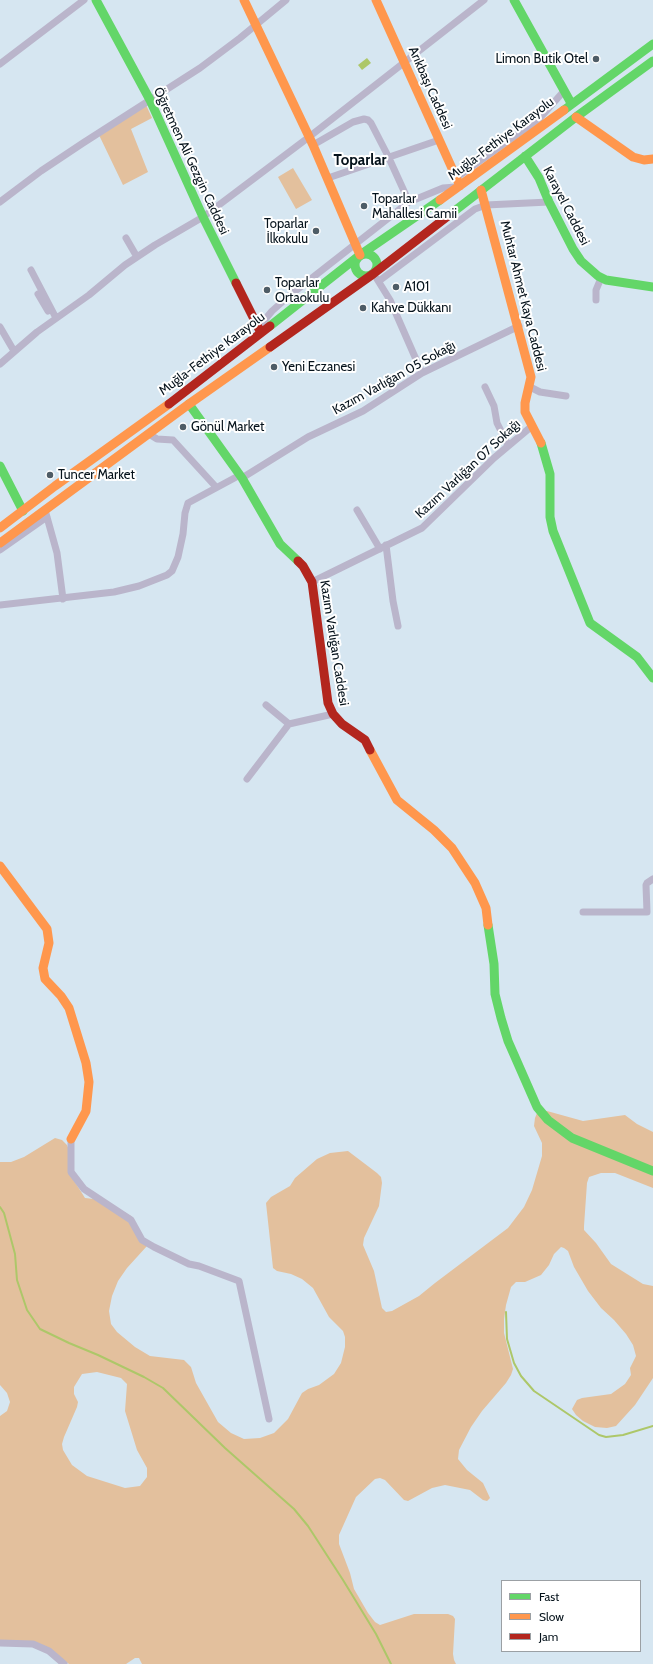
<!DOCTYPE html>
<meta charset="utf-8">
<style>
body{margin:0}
#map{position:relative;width:653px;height:1664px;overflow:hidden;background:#d6e6f1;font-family:Cabin,sans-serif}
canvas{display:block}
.legend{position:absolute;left:501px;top:1580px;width:140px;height:72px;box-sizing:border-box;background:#fff;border:1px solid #9ba0a4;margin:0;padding:5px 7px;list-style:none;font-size:12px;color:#05121b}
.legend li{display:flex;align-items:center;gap:8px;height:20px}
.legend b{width:20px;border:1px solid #9ba0a4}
</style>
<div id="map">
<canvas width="653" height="1664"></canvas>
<ul class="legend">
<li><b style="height:5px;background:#63d668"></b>Fast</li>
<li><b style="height:5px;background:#ff974d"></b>Slow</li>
<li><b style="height:5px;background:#b3261e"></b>Jam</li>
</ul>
</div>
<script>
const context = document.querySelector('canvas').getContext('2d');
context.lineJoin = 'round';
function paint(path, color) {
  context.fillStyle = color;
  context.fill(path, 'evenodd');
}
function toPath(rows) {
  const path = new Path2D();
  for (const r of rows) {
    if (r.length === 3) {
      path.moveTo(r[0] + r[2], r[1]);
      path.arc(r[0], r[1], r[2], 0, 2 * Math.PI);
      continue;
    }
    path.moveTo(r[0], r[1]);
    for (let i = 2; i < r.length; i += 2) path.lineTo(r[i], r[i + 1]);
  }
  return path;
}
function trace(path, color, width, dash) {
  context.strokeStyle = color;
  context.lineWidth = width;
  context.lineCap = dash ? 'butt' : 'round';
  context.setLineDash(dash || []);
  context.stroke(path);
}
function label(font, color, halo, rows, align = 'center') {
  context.font = font + ' Cabin,sans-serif';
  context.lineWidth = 4;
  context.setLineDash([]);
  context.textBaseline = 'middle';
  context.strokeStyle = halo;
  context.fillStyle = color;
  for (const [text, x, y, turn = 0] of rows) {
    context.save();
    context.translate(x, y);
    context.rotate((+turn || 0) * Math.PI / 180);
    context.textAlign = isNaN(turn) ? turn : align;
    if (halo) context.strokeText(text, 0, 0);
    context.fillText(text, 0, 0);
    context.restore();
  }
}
paint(toPath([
 [146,105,152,118,131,129,148,172,123,185,99,135],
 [293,168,312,200,296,209,278,177],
 [547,1111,583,1121,625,1115,637,1124,653,1132,653,1188,615,1173,601,1173,589,1177,587,1183,584,1226,584,1230,596,1243,611,1264,643,1284,653,1286,653,1378,635,1405,616,1426,607,1428,595,1427,583,1421,576,1415,572,1409,577,1400,582,1398,611,1394,625,1384,631,1375,630,1368,636,1356,633,1345,626,1334,614,1320,601,1308,588,1291,574,1267,568,1251,564,1248,561,1247,554,1254,549,1265,541,1275,525,1282,516,1282,511,1287,506,1305,504,1319,504,1333,513,1369,511,1375,506,1383,482,1411,471,1427,459,1450,458,1459,467,1470,483,1483,490,1498,487,1501,483,1500,470,1490,445,1485,432,1488,408,1501,404,1500,385,1480,380,1478,375,1479,356,1497,339,1535,339,1544,350,1573,354,1589,368,1613,375,1622,380,1625,414,1614,448,1614,453,1616,455,1619,453,1654,454,1660,456,1664,142,1664,139,1658,135,1658,126,1664,69,1664,45,1646,0,1640,0,1416,7,1411,10,1402,7,1393,0,1385,0,1162,11,1162,24,1157,55,1138,62,1140,67,1145,69,1150,73,1179,85,1198,103,1200,131,1216,147,1246,127,1268,118,1281,112,1296,109,1311,111,1324,117,1332,135,1347,150,1356,184,1360,191,1367,196,1383,218,1422,231,1433,244,1439,260,1438,274,1433,288,1419,302,1393,308,1389,319,1385,334,1374,341,1363,345,1347,345,1337,343,1331,329,1317,313,1288,302,1279,291,1274,277,1271,273,1268,266,1203,271,1197,290,1186,295,1178,317,1159,330,1153,348,1151,377,1173,381,1177,382,1183,379,1206,364,1238,363,1245,374,1271,382,1308,386,1312,392,1311,419,1296,435,1283,508,1228,524,1207,532,1190,542,1156,542,1143,534,1126,535,1118,537,1113],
 [97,1372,121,1378,127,1384,125,1411,137,1450,147,1468,147,1477,140,1486,125,1488,87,1476,72,1465,63,1450,62,1444,64,1437,77,1407,78,1402,74,1394,74,1387,82,1374]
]), '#e3c09d');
paint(toPath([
 [367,58,371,63,362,70,358,65]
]), '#adc769');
trace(toPath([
 [0,1207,4,1213,15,1254,17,1280,27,1310,40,1329,69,1343,98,1355,144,1377,163,1388,225,1448,294,1509,308,1526,343,1580,376,1634,391,1664],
 [506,1312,507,1339,514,1363,521,1376,534,1391,599,1435,606,1437,623,1435,653,1426]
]), '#adc769', 2);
trace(toPath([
 [0,64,84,0],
 [313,145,353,122,364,119,368,120,371,123,388,156,409,202],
 [328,178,439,140],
 [456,178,539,119,564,91],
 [0,202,41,171,83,143,200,68,240,38,286,0],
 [126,238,137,257],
 [31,270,56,318],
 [377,279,390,300,422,373],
 [379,281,475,209,486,205,549,202],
 [38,294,48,311],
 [596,300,596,290,601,278],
 [0,327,14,351],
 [258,328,272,311,289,296,409,202,443,188,456,187],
 [0,364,37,332,89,295,125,265,155,245,203,217,309,137,484,0],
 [485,387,494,406,497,423,508,445],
 [530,387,540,392,566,396],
 [149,434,157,439,173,440,216,487],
 [242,478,308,437,363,411,422,373,519,326],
 [45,510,57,553,63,599],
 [357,510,380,549],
 [386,545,393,601,398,626],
 [0,550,47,517],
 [312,582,422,528,494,458,532,426],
 [0,605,114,592,139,586,167,575,172,571,178,557,183,534,185,513,188,503,240,475],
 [266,705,289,724],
 [247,779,289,724,333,714],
 [583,912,647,912,646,885,647,883,653,879],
 [71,1139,71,1172,84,1189,131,1220,142,1240,154,1247,189,1264,199,1266,239,1281,269,1419],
 [0,1643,33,1644,49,1651,64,1664]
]), '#bab5cb', 7);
trace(toPath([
 [96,0,150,100,203,217,236,283],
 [514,0,571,103],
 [564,110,653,44],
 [525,156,539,178,549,202,573,249,581,261,598,276,606,280,653,287],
 [448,216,576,117,653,61],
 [366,265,11],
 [270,326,360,255,440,200],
 [189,404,242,478,280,544,298,561],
 [541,443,550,474,550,517,553,531,590,623,637,657,653,678],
 [0,466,23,511],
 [488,925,494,964,495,994,501,1018,508,1041,537,1107,548,1120,572,1138,653,1171]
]), '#63d668', 9);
trace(toPath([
 [244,0,313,145,360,255],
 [376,0,460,186],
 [576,117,633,157,644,160,653,159],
 [481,190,531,377,525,403,525,412,541,443],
 [440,200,564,110],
 [0,528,55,486,169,404],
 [0,543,189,404,270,347],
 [370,750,397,800,434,830,452,848,475,883,486,908,488,925],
 [0,866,47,929,49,943,43,968,45,979,61,996,69,1008,86,1063,89,1082,86,1111,71,1139]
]), '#ff974d', 9);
trace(toPath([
 [236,283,261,333],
 [270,347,373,274,448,216],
 [169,404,270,326],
 [298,561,303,566,312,582,328,703,333,714,342,724,365,740,370,750]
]), '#b3261e', 9);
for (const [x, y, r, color] of [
 [596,59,4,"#4e5c66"],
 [364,206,4,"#4e5c66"],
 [316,231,4,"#4e5c66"],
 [396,287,4,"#4e5c66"],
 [267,290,4,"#4e5c66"],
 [363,308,4,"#4e5c66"],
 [274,367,4,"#4e5c66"],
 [183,427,4,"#4e5c66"],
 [50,475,4,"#4e5c66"]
]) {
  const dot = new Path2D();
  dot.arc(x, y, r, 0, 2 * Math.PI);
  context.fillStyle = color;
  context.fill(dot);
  trace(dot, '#fff', 1.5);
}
label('13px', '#05121b', '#fff', [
 ["Limon Butik Otel",588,59,"right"],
 ["Toparlar",372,199],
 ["Mahallesi Camii",372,214],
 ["Toparlar",308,224,"right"],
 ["İlkokulu",308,239,"right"],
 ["Toparlar",275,283],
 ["Ortaokulu",275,298],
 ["A101",404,287],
 ["Kahve Dükkanı",371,308],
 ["Yeni Eczanesi",282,367],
 ["Gönül Market",191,427],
 ["Tuncer Market",58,475]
], 'left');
label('13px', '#05121b', '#fff', [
 ["Arıkbaşı Caddesi",430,88,66],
 ["Muğla-Fethiye Karayolu",501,139,-37],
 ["Öğretmen Ali Gezgin Caddesi",191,161,65],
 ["Karayel Caddesi",566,206,63],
 ["Muhtar Ahmet Kaya Caddesi",523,296,76],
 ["Muğla-Fethiye Karayolu",212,354,-37],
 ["Kazım Varlığan 05 Sokağı",394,378,-29],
 ["Kazım Varlığan 07 Sokağı",468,469,-43],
 ["Kazım Varlığan Caddesi",334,643,81]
]);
label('bold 15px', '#05121b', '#fff', [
 ["Toparlar",360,161]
]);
</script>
